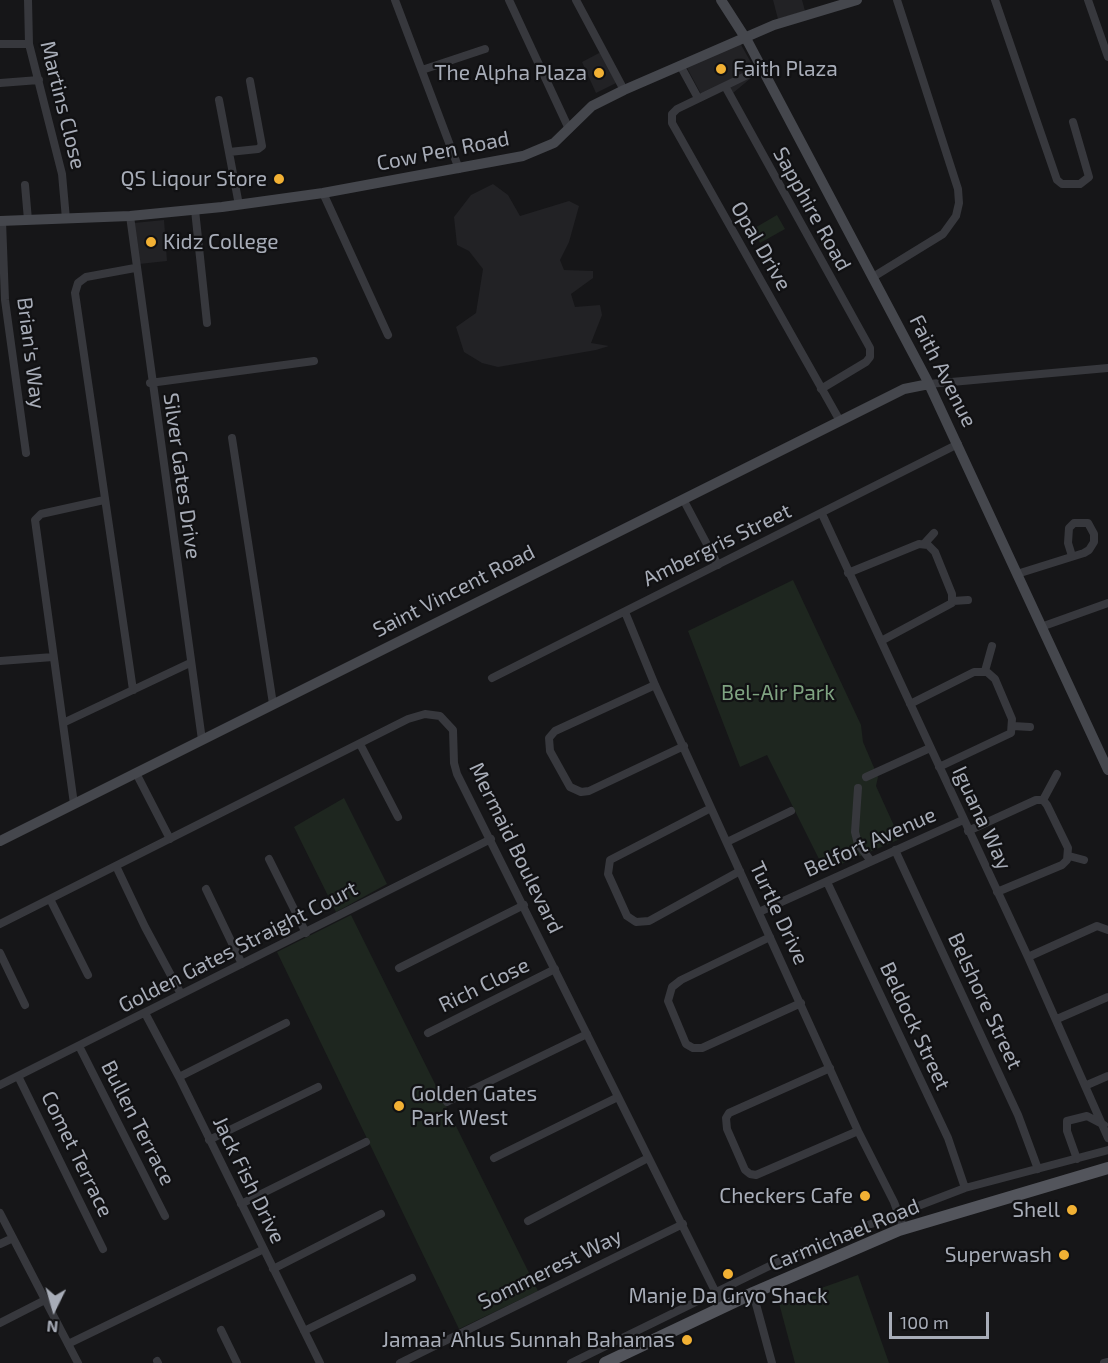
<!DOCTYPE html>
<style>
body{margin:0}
#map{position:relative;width:1108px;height:1363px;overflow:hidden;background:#161618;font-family:"Exo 2",sans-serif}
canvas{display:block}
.north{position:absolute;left:24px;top:1279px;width:60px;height:60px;-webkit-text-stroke:4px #111113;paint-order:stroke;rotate:185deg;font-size:16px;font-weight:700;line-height:24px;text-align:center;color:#a8adb8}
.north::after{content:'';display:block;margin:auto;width:21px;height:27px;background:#a8adb8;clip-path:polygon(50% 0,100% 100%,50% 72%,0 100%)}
.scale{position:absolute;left:889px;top:1312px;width:100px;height:27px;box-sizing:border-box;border:3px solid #a8adb8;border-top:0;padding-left:8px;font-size:18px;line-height:21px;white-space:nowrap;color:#a8adb8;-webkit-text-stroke:4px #111113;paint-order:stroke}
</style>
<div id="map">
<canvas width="1108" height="1363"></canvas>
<div class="north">N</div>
<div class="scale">100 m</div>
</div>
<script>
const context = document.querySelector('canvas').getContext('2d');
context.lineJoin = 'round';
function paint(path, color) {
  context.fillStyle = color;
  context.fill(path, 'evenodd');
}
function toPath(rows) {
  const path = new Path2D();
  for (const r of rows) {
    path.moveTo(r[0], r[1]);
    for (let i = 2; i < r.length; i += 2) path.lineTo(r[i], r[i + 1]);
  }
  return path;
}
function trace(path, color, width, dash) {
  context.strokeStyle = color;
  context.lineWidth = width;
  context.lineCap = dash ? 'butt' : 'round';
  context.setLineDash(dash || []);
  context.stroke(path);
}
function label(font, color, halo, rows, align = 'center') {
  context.font = font + ' "Exo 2",sans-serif';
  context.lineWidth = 4.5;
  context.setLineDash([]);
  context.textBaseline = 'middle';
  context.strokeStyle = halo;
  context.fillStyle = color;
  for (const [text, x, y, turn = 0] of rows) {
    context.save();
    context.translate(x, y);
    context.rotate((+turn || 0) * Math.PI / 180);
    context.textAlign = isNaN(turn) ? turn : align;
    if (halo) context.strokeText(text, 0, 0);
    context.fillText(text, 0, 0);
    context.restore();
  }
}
paint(toPath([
 [773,0,802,0,805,11,778,19],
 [740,43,757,73,733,93,727,83,701,94,686,66],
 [601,52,616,83,596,93,582,62],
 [493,184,508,195,520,216,569,201,579,206,569,242,560,260,564,270,593,271,593,278,571,294,575,307,600,305,602,315,591,343,609,346,596,350,498,367,482,363,464,352,456,327,476,313,483,269,469,251,457,245,454,217,471,195],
 [164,220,167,261,139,264,134,223]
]), '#222225');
paint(toPath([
 [777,215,785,229,760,243,753,229],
 [793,580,861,725,863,742,878,777,876,786,900,839,825,871,767,755,740,767,688,631],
 [344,798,387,884,336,912,294,827],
 [351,915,538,1291,459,1329,277,952],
 [858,1275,889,1363,795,1363,779,1303]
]), '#1e261f');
trace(toPath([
 [28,0,29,44,62,174,66,219],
 [395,0,459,169],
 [509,0,569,129],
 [576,0,624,90],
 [995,0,1057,180,1062,184,1080,184,1089,177,1073,122],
 [1088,0,1108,57],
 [0,44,29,44],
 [680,65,698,98],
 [762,68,677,109,672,114,672,123,840,421],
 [422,70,485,49],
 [0,83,39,80],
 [725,86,870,348,870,357,866,362,821,389],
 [219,100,239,205],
 [229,152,258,149,262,146,250,81],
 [25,185,28,220],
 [323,193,388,335],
 [195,210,207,323],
 [130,216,202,740],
 [2,221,5,300,26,453],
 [873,277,943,234,956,216,959,203,958,189,897,0],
 [150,383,314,361],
 [929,384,1108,368],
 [232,438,273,704],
 [683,499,718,565],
 [822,514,1028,957,1108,1138],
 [924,544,934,533],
 [848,573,919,544,928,545,935,552,952,594,952,603,881,641],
 [1017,574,1084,553,1089,550,1094,542,1094,534,1088,523,1074,523,1069,528,1068,543,1072,556],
 [953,601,968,600],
 [625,612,655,685,858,1131,894,1202,904,1229],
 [1041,627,1108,603],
 [0,661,53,657],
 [985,671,992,646],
 [492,678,958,444],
 [655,685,555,731,549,738,550,751,570,787,581,792,589,791,684,746],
 [133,690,75,293,78,283,86,277,135,268],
 [910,704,974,672,987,672,995,679,1012,719,1011,733,939,767],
 [63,723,190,663],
 [1013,726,1030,727],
 [360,744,398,817],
 [136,773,170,839],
 [866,777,930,748],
 [858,788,855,832,858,844,871,861],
 [1043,800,1057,774],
 [74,804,35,520,41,514,104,500],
 [711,808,610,860,608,874,627,916,636,922,649,921,740,871],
 [968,831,1036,800,1043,800,1047,805,1068,848,1067,860,1062,865,997,892],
 [727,842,791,811],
 [895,850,1018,1115,1038,1169],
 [1069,856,1084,860],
 [269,859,306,933],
 [116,866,145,927,181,994],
 [827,882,948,1138,965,1188],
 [206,889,242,964],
 [50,899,88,975],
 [759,912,963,820],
 [0,924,408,719,425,714,440,716,453,730,454,763,457,774,723,1307],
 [770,937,681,980,672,987,668,1001,686,1044,693,1048,702,1048,801,1003],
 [0,953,25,1005],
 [1028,957,1097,926,1108,930],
 [399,968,524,905],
 [145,1013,179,1077,320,1363],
 [1057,1019,1108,997],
 [428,1033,555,969],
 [79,1046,165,1216],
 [830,1068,729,1113,726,1118,727,1129,745,1170,750,1174,756,1175,858,1131],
 [18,1076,103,1249],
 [179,1077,286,1023],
 [0,1085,491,839],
 [1087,1085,1108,1076],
 [447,1102,587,1034],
 [209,1140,318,1087],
 [494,1158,618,1097],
 [1077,1159,1067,1131,1067,1121,1087,1116,1104,1125],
 [241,1204,366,1142],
 [0,1213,78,1363],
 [528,1221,648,1158],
 [0,1244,13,1238],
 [273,1269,381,1214],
 [753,1293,772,1363],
 [0,1323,45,1300],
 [221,1330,237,1363],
 [304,1331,412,1278],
 [68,1344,262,1250],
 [157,1361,158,1363],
 [400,1363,683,1224],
 [571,1363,798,1252,965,1188,1108,1150],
 [1104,1363,1108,1362]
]), '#37383d', 8);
trace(toPath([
 [721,0,748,42,927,380,1108,770],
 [0,221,130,216,222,207,323,193,523,156,554,143,592,106,624,90,774,25,857,0],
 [0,841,904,389,929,384]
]), '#45474d', 10);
trace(toPath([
 [605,1363,753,1293,899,1230,1108,1168]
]), '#53555c', 12);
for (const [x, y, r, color] of [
 [721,69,6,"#f2b134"],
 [599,73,6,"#f2b134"],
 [279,179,6,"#f2b134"],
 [151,242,6,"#f2b134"],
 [399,1106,6,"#f2b134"],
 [865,1196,6,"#f2b134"],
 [1072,1210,6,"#f2b134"],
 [1064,1255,6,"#f2b134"],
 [728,1274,6,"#f2b134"],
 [687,1340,6,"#f2b134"]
]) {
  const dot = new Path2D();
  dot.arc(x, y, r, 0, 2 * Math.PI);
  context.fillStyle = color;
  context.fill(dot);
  trace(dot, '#111113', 2);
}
label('21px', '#a8adb8', '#111113', [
 ["Faith Plaza",733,69,"left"],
 ["The Alpha Plaza",587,73],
 ["QS Liqour Store",267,179],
 ["Kidz College",163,242,"left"],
 ["Golden Gates",411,1094,"left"],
 ["Park West",411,1118,"left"],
 ["Checkers Cafe",853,1196],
 ["Shell",1060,1210],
 ["Superwash",1052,1255],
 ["Manje Da Gryo Shack",728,1296,"center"],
 ["Jamaa' Ahlus Sunnah Bahamas",675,1340]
], 'right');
label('21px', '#a8adb8', '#111113', [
 ["Martins Close",63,105,76],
 ["Cow Pen Road",443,151,-11],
 ["Sapphire Road",812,209,61],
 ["Opal Drive",761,246,60],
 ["Brian's Way",31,353,83],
 ["Faith Avenue",943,371,63],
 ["Silver Gates Drive",182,476,82],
 ["Ambergris Street",717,545,-26],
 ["Saint Vincent Road",454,591,-27],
 ["Iguana Way",982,818,65],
 ["Belfort Avenue",870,842,-24],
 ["Mermaid Boulevard",516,848,64],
 ["Turtle Drive",779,913,65],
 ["Golden Gates Straight Court",238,947,-27],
 ["Rich Close",484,985,-26],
 ["Belshore Street",985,1001,65],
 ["Beldock Street",915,1026,65],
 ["Bullen Terrace",138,1123,63],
 ["Comet Terrace",77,1154,64],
 ["Jack Fish Drive",249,1180,64],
 ["Carmichael Road",844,1235,-22],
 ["Sommerest Way",550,1269,-26]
]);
label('21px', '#7fa381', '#111113', [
 ["Bel-Air Park",778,693]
]);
</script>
